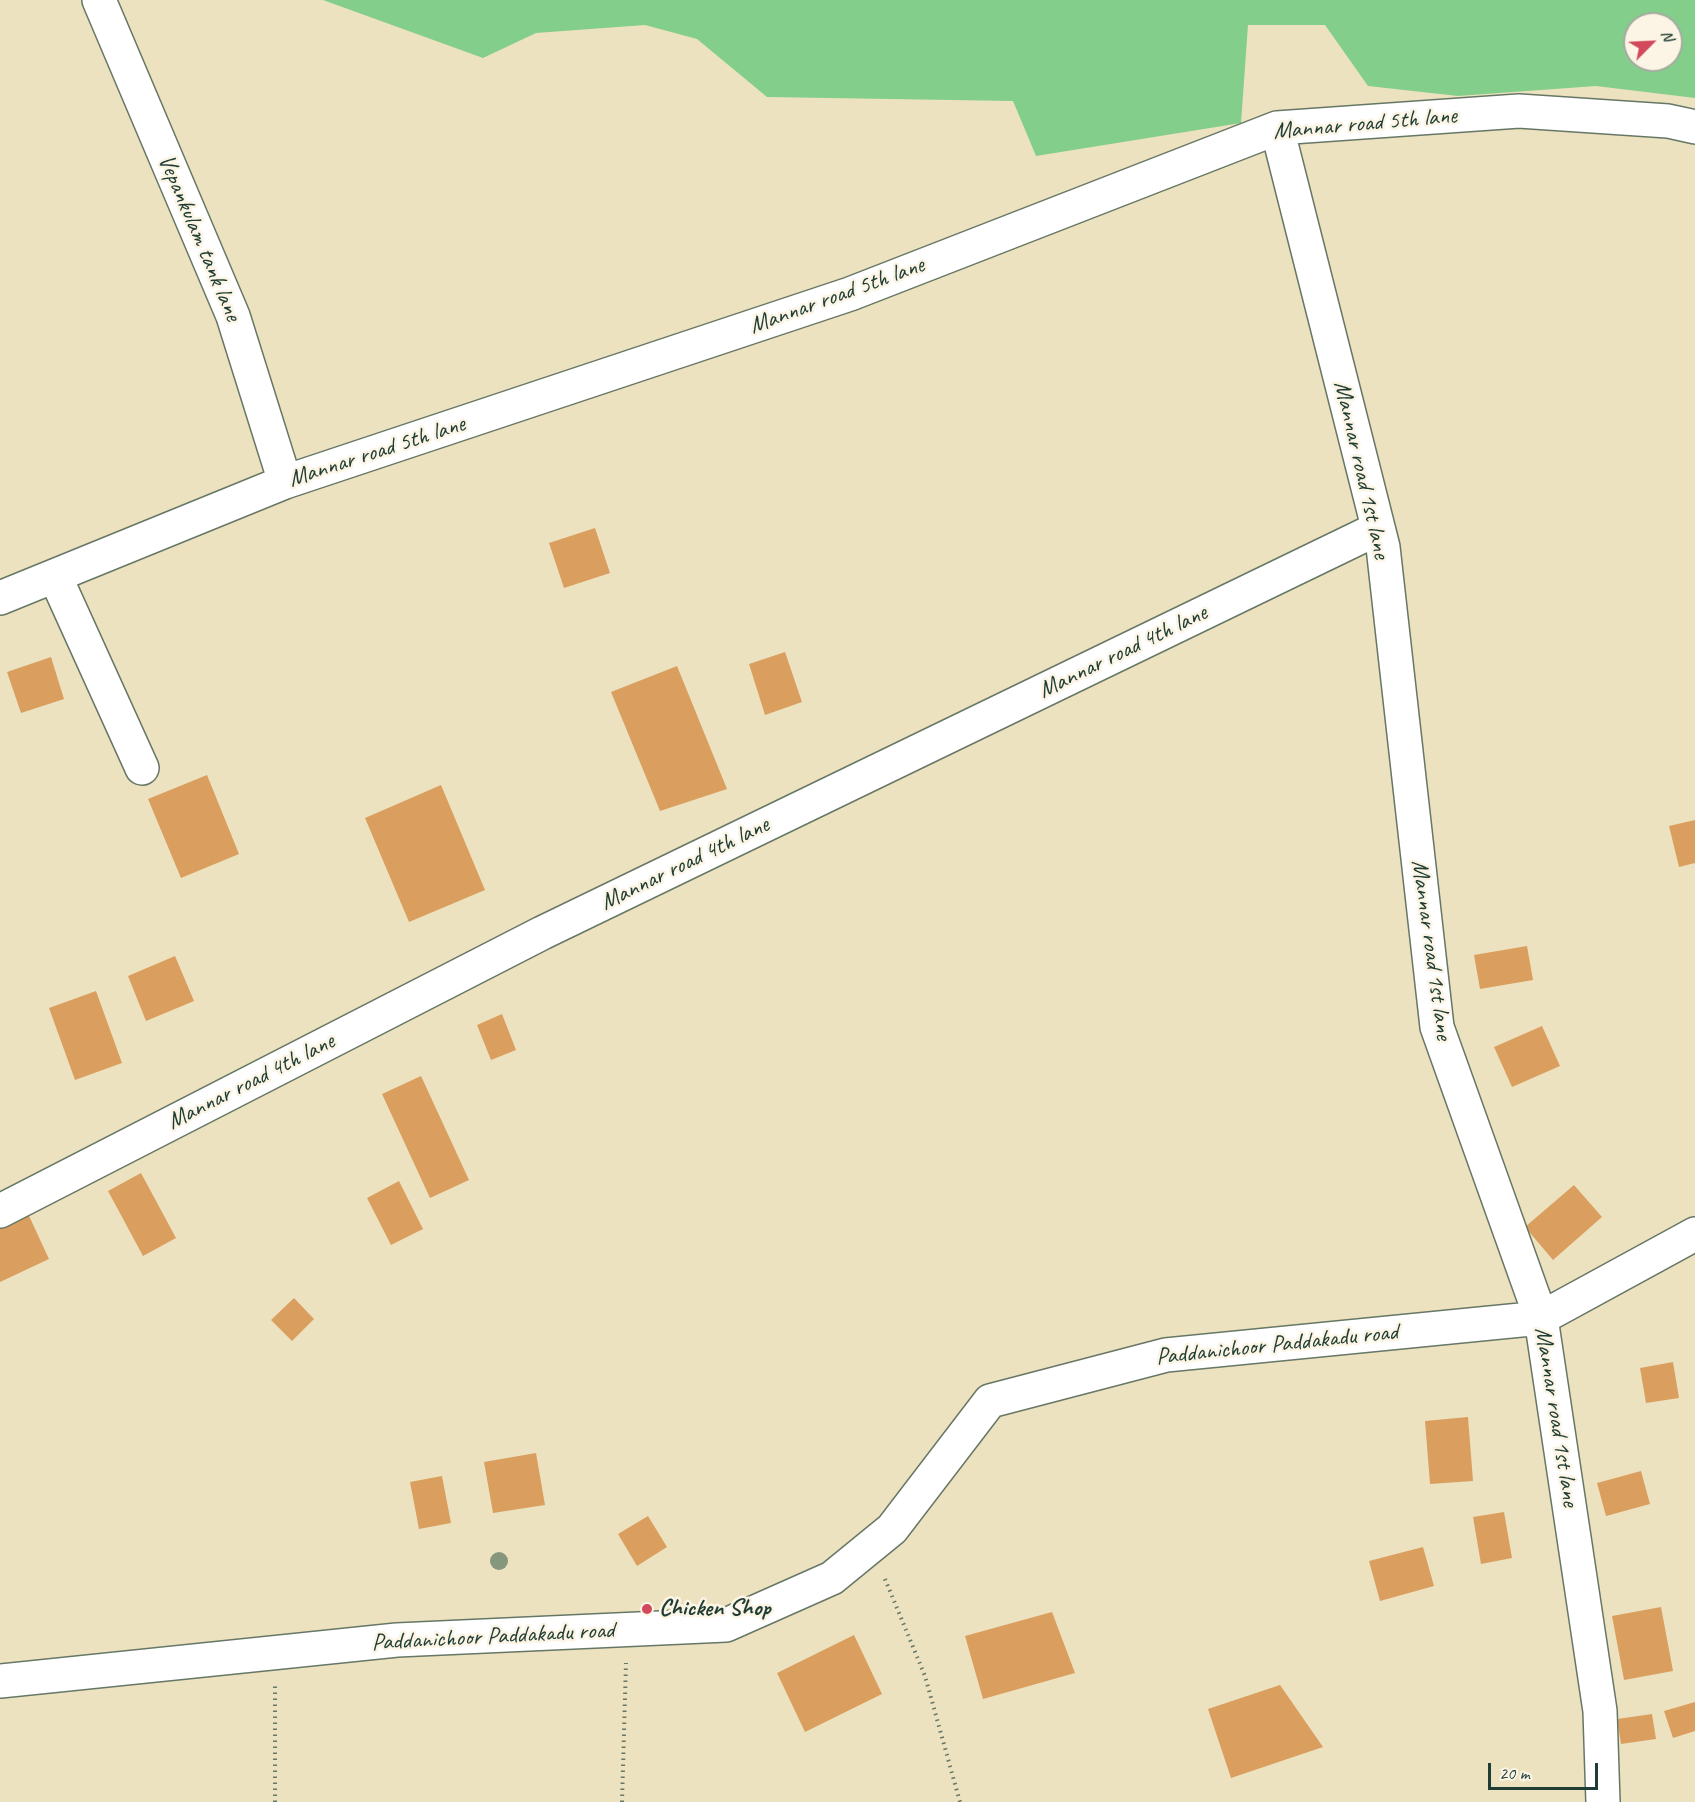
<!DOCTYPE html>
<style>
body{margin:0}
#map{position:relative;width:1695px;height:1802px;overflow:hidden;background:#ece2c0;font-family:Caveat,sans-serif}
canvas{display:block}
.north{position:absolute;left:1623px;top:12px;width:60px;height:60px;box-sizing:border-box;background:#fcf5e5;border:2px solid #a4ab9e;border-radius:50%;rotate:66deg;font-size:16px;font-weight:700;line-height:24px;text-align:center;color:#1f3d34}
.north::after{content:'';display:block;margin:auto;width:21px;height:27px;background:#d1495b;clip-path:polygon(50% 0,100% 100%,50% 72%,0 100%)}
.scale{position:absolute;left:1488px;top:1763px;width:110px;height:27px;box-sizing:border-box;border:3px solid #1f3d34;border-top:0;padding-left:8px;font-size:18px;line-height:21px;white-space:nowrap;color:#1f3d34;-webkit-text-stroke:4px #fcf5e5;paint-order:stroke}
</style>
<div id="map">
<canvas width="1695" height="1802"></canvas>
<div class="north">N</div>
<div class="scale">20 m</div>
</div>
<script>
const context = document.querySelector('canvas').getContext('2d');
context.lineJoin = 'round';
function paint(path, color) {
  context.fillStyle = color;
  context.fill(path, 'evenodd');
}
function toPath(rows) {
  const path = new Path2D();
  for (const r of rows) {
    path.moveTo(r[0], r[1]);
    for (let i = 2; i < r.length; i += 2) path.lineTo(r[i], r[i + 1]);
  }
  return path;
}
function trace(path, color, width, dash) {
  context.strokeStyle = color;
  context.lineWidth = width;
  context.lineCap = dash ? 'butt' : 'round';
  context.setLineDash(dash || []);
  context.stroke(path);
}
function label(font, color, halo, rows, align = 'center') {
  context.font = font + ' Caveat,sans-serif';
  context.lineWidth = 5;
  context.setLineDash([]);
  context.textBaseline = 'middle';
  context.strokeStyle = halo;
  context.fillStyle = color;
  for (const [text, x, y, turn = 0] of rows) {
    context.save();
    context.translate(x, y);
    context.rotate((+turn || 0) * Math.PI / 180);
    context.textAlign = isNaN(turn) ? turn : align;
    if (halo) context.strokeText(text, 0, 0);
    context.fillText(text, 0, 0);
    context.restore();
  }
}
paint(toPath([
 [323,0,1695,0,1695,98,1596,86,1458,96,1368,86,1325,25,1248,25,1241,123,1036,156,1013,101,767,97,697,39,645,25,536,33,483,58],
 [1635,24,1671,24,1671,60,1635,60]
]), '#84ce8b');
paint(toPath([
 [595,528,610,573,564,588,549,543],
 [785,652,802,702,765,715,749,664],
 [51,657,64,699,21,713,7,672],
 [677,666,727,789,660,811,611,692],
 [207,775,239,854,181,878,148,799],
 [441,785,485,890,409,922,365,818],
 [1695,820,1695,863,1679,867,1669,826],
 [1527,946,1533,980,1480,989,1474,955],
 [175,956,194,1001,146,1021,128,976],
 [96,991,122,1063,75,1080,49,1008],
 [502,1014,516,1050,491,1060,477,1025],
 [1542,1026,1560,1066,1512,1087,1494,1047],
 [421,1076,469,1180,430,1198,382,1094],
 [141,1173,176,1238,143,1256,108,1191],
 [399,1181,423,1229,391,1245,367,1198],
 [1574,1185,1602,1217,1553,1260,1525,1227],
 [24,1205,49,1259,0,1282,0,1216],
 [294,1298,314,1319,292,1341,271,1320],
 [1673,1362,1679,1398,1646,1403,1640,1368],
 [1468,1417,1473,1481,1430,1484,1425,1421],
 [536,1453,545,1505,493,1513,484,1462],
 [1641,1471,1650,1504,1606,1516,1597,1483],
 [442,1476,451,1523,419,1529,410,1482],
 [1504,1512,1512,1558,1481,1564,1473,1517],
 [648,1516,667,1547,637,1566,618,1534],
 [1423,1547,1434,1586,1380,1601,1369,1561],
 [1661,1607,1673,1671,1624,1680,1612,1616],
 [1052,1612,1075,1673,983,1699,965,1636],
 [854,1635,882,1694,805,1732,777,1673],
 [1280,1685,1323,1747,1231,1778,1208,1709],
 [1695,1702,1695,1731,1673,1738,1664,1711],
 [1652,1714,1656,1739,1621,1744,1617,1719]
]), '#da9f5f');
const minor = toPath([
 [99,0,233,316,285,482],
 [1277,128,1383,547,1437,1027,1541,1318,1600,1711,1603,1802],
 [55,576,142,768],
 [0,598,285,482,850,294,1277,128,1519,111,1668,121,1695,127],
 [0,1211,542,933,1377,529],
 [0,1681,397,1640,726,1625,832,1578,892,1529,990,1401,1166,1355,1541,1318,1695,1234]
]);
trace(minor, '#677765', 36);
trace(toPath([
 [885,1579,925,1676,960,1802],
 [275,1802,275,1686],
 [622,1802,626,1663]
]), '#677765', 4, [1.5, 4.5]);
trace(minor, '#fff', 33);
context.fillStyle = '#86977c';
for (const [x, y] of [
 [499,1561]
]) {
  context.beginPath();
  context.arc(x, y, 9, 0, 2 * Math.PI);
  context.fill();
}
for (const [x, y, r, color] of [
 [647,1609,6,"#d1495b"]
]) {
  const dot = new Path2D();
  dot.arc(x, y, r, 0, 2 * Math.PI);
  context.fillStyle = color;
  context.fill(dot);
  trace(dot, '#fcf5e5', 2);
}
label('24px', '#1f3d34', '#fcf5e5', [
 ["Mannar road 5th lane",1365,124,-5],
 ["Vepankulam tank lane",199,238,67],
 ["Mannar road 5th lane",837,296,-20],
 ["Mannar road 5th lane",377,452,-18],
 ["Mannar road 1st lane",1361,470,77],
 ["Mannar road 4th lane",1123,652,-26],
 ["Mannar road 4th lane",685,864,-26],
 ["Mannar road 1st lane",1431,950,82],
 ["Mannar road 4th lane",251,1082,-27],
 ["Paddanichoor Paddakadu road",1277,1345,-6],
 ["Mannar road 1st lane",1556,1417,81],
 ["Paddanichoor Paddakadu road",493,1637,-3]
]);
label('bold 24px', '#1f3d34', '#fcf5e5', [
 ["Chicken Shop",659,1609]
], 'left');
</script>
